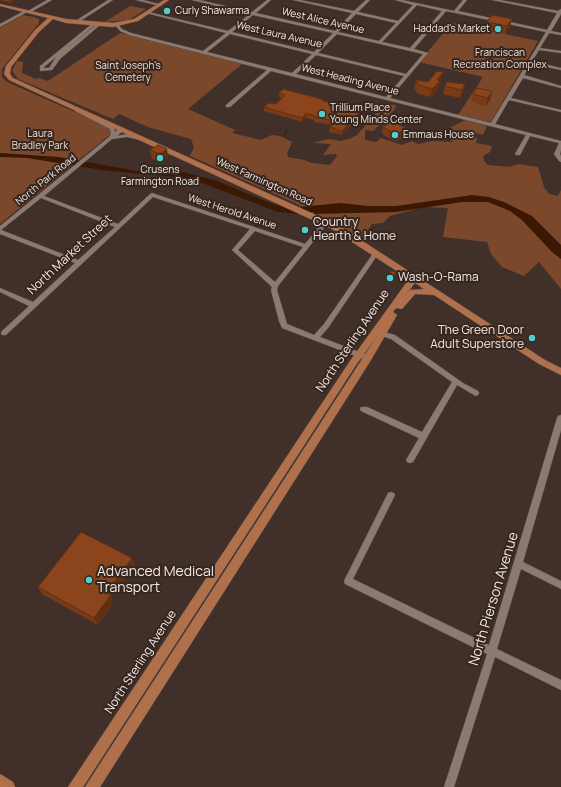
<!DOCTYPE html>
<style>
body{margin:0}
canvas{display:block;background:#403029}
</style>
<canvas width="561" height="787"></canvas>
<script>
const context = document.querySelector('canvas').getContext('2d');
context.lineJoin = 'round';
function paint(path, color) {
  context.fillStyle = color;
  context.fill(path, 'evenodd');
}
function toPath(rows) {
  const path = new Path2D();
  for (const r of rows) {
    path.moveTo(r[0], r[1]);
    for (let i = 2; i < r.length; i += 2) path.lineTo(r[i], r[i + 1]);
  }
  return path;
}
function trace(path, color, width, dash) {
  context.strokeStyle = color;
  context.lineWidth = width;
  context.lineCap = dash ? 'butt' : 'round';
  context.setLineDash(dash || []);
  context.stroke(path);
}
function label(font, color, halo, rows, align = 'center') {
  context.font = font + ' Manrope,sans-serif';
  context.lineWidth = 4;
  context.setLineDash([]);
  context.textBaseline = 'middle';
  context.strokeStyle = halo;
  context.fillStyle = color;
  for (const [text, x, y, turn = 0] of rows) {
    context.save();
    context.translate(x, y);
    context.rotate((+turn || 0) * Math.PI / 180);
    context.textAlign = isNaN(turn) ? turn : align;
    if (halo) context.strokeText(text, 0, 0);
    context.fillText(text, 0, 0);
    context.restore();
  }
}
paint(toPath([
 [130,6,146,9,129,20,105,22],
 [22,15,34,17,39,19,39,23,2,69,2,77,7,82,111,128,112,133,0,224,0,28],
 [452,23,538,41,491,122,458,115,483,77,419,62],
 [120,33,242,64,188,109,235,130,232,133,261,140,272,135,280,136,292,142,287,154,288,157,304,160,312,163,330,165,337,156,336,154,323,155,331,144,312,143,329,139,340,141,349,139,357,135,384,104,396,105,395,109,373,131,365,130,365,140,376,142,381,138,402,145,412,141,418,144,432,141,454,142,434,132,448,129,465,120,487,126,483,135,476,133,474,137,477,138,476,143,492,146,490,152,483,156,484,161,488,165,510,167,518,164,538,167,544,187,549,194,558,196,561,190,561,289,539,262,524,276,502,267,491,254,487,242,443,237,448,208,424,207,390,216,383,223,372,224,362,239,295,203,190,156,194,147,191,139,148,127,119,114,113,119,18,79,12,71,17,61,23,62,22,73,36,79,39,78,48,81]
]), '#7c482c');
paint(toPath([
 [0,153,59,157,149,173,183,172,217,181,270,203,289,208,340,203,369,206,396,206,472,195,489,197,504,202,532,216,561,245,561,259,552,252,522,220,510,211,488,202,462,202,396,212,314,214,314,212,298,214,278,212,189,178,108,171,27,158,0,157]
]), '#3c1803');
trace(toPath([
 [285,135,287,130]
]), '#3c1803', 1);
const minor = toPath([
 [47,0,52,0,31,12,28,11,47,0],
 [108,0,113,0,77,23,74,22,108,0],
 [136,0,143,0,162,5,160,6,136,0],
 [192,0,199,0,252,12,267,0,271,0,256,13,335,31,352,13,293,0,300,0,354,11,366,0,370,0,358,12,398,21,413,5,395,0,402,0,454,11,463,0,467,0,458,11,547,30,557,13,492,0,500,0,558,11,561,9,561,14,551,31,561,33,561,35,549,33,540,48,561,51,561,53,539,50,532,61,561,68,561,70,531,64,524,75,561,86,561,88,523,78,511,98,561,110,561,112,509,100,495,124,561,141,561,150,560,154,561,156,561,162,559,161,554,154,559,143,530,136,520,155,516,155,515,154,526,135,271,71,230,107,226,107,226,105,267,70,129,35,120,31,115,25,118,24,122,29,131,33,203,51,226,33,146,13,148,12,228,31,250,14,192,0],
 [417,5,442,11,410,48,382,42,417,5],
 [446,11,546,32,491,123,390,98,428,53,414,49,446,11],
 [356,14,396,23,379,41,338,32,356,14],
 [253,15,333,33,314,52,232,32,253,15],
 [230,34,312,54,292,73,207,52,230,34],
 [337,34,423,54,406,74,318,53,337,34],
 [316,55,404,76,386,97,296,74,316,55],
 [24,11,27,12,0,27,0,24,24,11],
 [93,23,96,24,63,52,97,24,100,25,60,59,52,70,40,71,40,66,93,23],
 [56,57,49,68,44,68,44,67,56,57],
 [75,109,79,109,114,127,115,132,120,128,124,128,124,130,117,136,127,134,142,139,140,140,127,137,112,139,44,196,118,224,150,194,152,193,305,244,324,221,328,221,328,223,278,286,277,290,287,324,314,335,324,324,374,252,378,252,378,254,328,328,320,337,370,356,371,358,370,360,366,360,282,328,279,321,271,290,272,287,232,250,250,229,153,197,6,335,2,335,1,333,2,331,29,306,0,292,0,288,33,302,75,263,0,234,0,226,109,137,111,134,110,129,75,111,75,109],
 [41,198,115,227,78,260,1,230,41,198],
 [255,231,303,247,275,282,238,250,255,231],
 [375,330,377,330,395,335,463,383,478,391,479,393,478,395,476,396,474,395,457,385,413,462,410,463,407,462,406,460,419,438,361,411,360,409,361,407,367,407,422,432,452,382,391,339,375,334,374,332,375,330],
 [561,415,561,430,523,562,561,581,561,589,521,569,497,649,561,680,561,690,495,657,454,787,444,787,487,654,345,584,344,581,388,493,391,492,394,493,395,495,353,579,489,645,557,418,558,416,561,415]
]);
const major = toPath([
 [164,0,169,0,138,21,113,27,66,23,53,19,39,32,11,67,10,74,13,78,338,225,545,360,561,368,561,375,539,364,434,295,415,294,402,309,396,308,393,312,397,315,371,360,100,787,85,787,377,336,356,365,83,787,68,787,350,361,409,279,332,229,9,80,4,74,6,66,35,30,48,18,0,6,0,4,66,19,113,23,134,19,164,0],
 [415,283,424,289,410,290,404,297,415,283],
 [0,774,13,782,15,787,0,787,0,774]
]);
trace(minor, '#5c4e48', 1);
trace(major, '#5c4e48', 1);
paint(minor, '#8c7a71');
paint(major, '#b1704c');
paint(toPath([
 [0,0,15,0,10,3],
 [512,19,510,27,505,34,486,30,487,22],
 [416,80,428,82,441,80,439,83,438,89,430,97,418,94,414,89],
 [465,84,463,93,460,98,443,94,445,86],
 [492,91,490,100,486,106,471,102,473,94],
 [279,93,322,99,322,101,333,108,344,111,362,112,351,126,350,126,342,135,329,132,330,127,332,125,314,122,314,120,306,118,302,122,264,111,264,107,275,104,282,98,279,97],
 [383,124,407,135,395,141,382,134],
 [167,149,168,158,161,162,152,159,150,150],
 [388,277,395,277,391,283,387,282],
 [132,558,135,565,111,597,113,603,98,625,42,594,38,587]
]), '#783a17');
paint(toPath([
 [9,0,15,0,10,3],
 [512,19,510,27,505,34,507,26],
 [443,72,441,80,439,83,438,89,430,97,432,89,437,80],
 [465,84,463,93,460,98,462,90],
 [492,91,490,100,486,106,488,98],
 [334,104,333,108,330,112,330,107],
 [362,108,362,112,351,126,352,122],
 [306,113,306,118,302,122,302,118],
 [350,122,350,126,342,135,342,131],
 [408,129,407,135,395,141,396,134],
 [167,149,168,158,161,162,160,154],
 [396,272,395,277,391,283,392,278],
 [132,558,135,565,111,597,113,603,98,625,94,618,108,590]
]), '#613013');
const building = toPath([
 [492,15,512,19,507,26,487,22,492,15],
 [437,71,443,72,437,80,440,81,432,89,419,85,416,80,428,82,437,71],
 [447,82,465,84,462,90,445,86,447,82],
 [477,88,492,91,488,98,473,94,477,88],
 [283,89,322,99,321,100,334,104,330,107,344,111,350,104,362,108,352,122,350,122,342,131,330,127,335,121,314,117,316,116,306,113,302,118,264,107,269,103,275,104,277,103,285,95,279,93,283,89],
 [393,122,408,129,396,134,383,127,386,126,383,124,393,122],
 [158,145,167,149,160,154,150,150,158,145],
 [391,271,396,272,392,278,388,277,391,271],
 [81,532,132,558,108,590,110,596,94,618,38,587,81,532]
]);
paint(building, '#8b441b');
trace(building, '#613013', 1);
for (const [x, y, r, color] of [
 [167,11,4,"#52cdd0"],
 [498,29,4,"#52cdd0"],
 [322,114,4,"#52cdd0"],
 [395,135,4,"#52cdd0"],
 [160,158,4,"#52cdd0"],
 [305,230,4,"#52cdd0"],
 [390,278,4,"#52cdd0"],
 [532,338,4,"#52cdd0"],
 [89,580,4,"#52cdd0"]
]) {
  const dot = new Path2D();
  dot.arc(x, y, r, 0, 2 * Math.PI);
  context.fillStyle = color;
  context.fill(dot);
  trace(dot, '#35271f', 1.5);
}
label('10px', '#f4e9e4', '#35271f', [
 ["Curly Shawarma",175,11],
 ["Haddad's Market",490,29,"right"],
 ["Trillium Place",330,108],
 ["Young Minds Center",330,120],
 ["Emmaus House",403,135],
 ["Crusens",160,170,"center"],
 ["Farmington Road",160,182,"center"]
], 'left');
label('10px', '#f4e9e4', '#35271f', [
 ["West Alice Avenue",323,21,13],
 ["West Laura Avenue",279,35,13],
 ["West Heading Avenue",350,80,14],
 ["North Park Road",46,180,-39],
 ["West Farmington Road",264,182,24],
 ["West Herold Avenue",232,212,18]
]);
label('10px', '#f1dcd1', '#35271f', [
 ["Franciscan",500,53],
 ["Recreation Complex",500,65],
 ["Saint Joseph's",128,66],
 ["Cemetery",128,78],
 ["Laura",40,134],
 ["Bradley Park",40,146]
]);
label('12px', '#f4e9e4', '#35271f', [
 ["Country",313,223],
 ["Hearth & Home",313,237],
 ["Wash-O-Rama",398,278],
 ["The Green Door",524,331,"right"],
 ["Adult Superstore",524,345,"right"]
], 'left');
label('12px', '#f4e9e4', '#35271f', [
 ["North Market Street",70,255,-43],
 ["North Sterling Avenue",353,341,-56],
 ["North Sterling Avenue",141,662,-57]
]);
label('14px', '#f4e9e4', '#35271f', [
 ["Advanced Medical",97,572],
 ["Transport",97,588]
], 'left');
label('14px', '#f4e9e4', '#35271f', [
 ["North Pierson Avenue",494,599,-73]
]);
</script>
